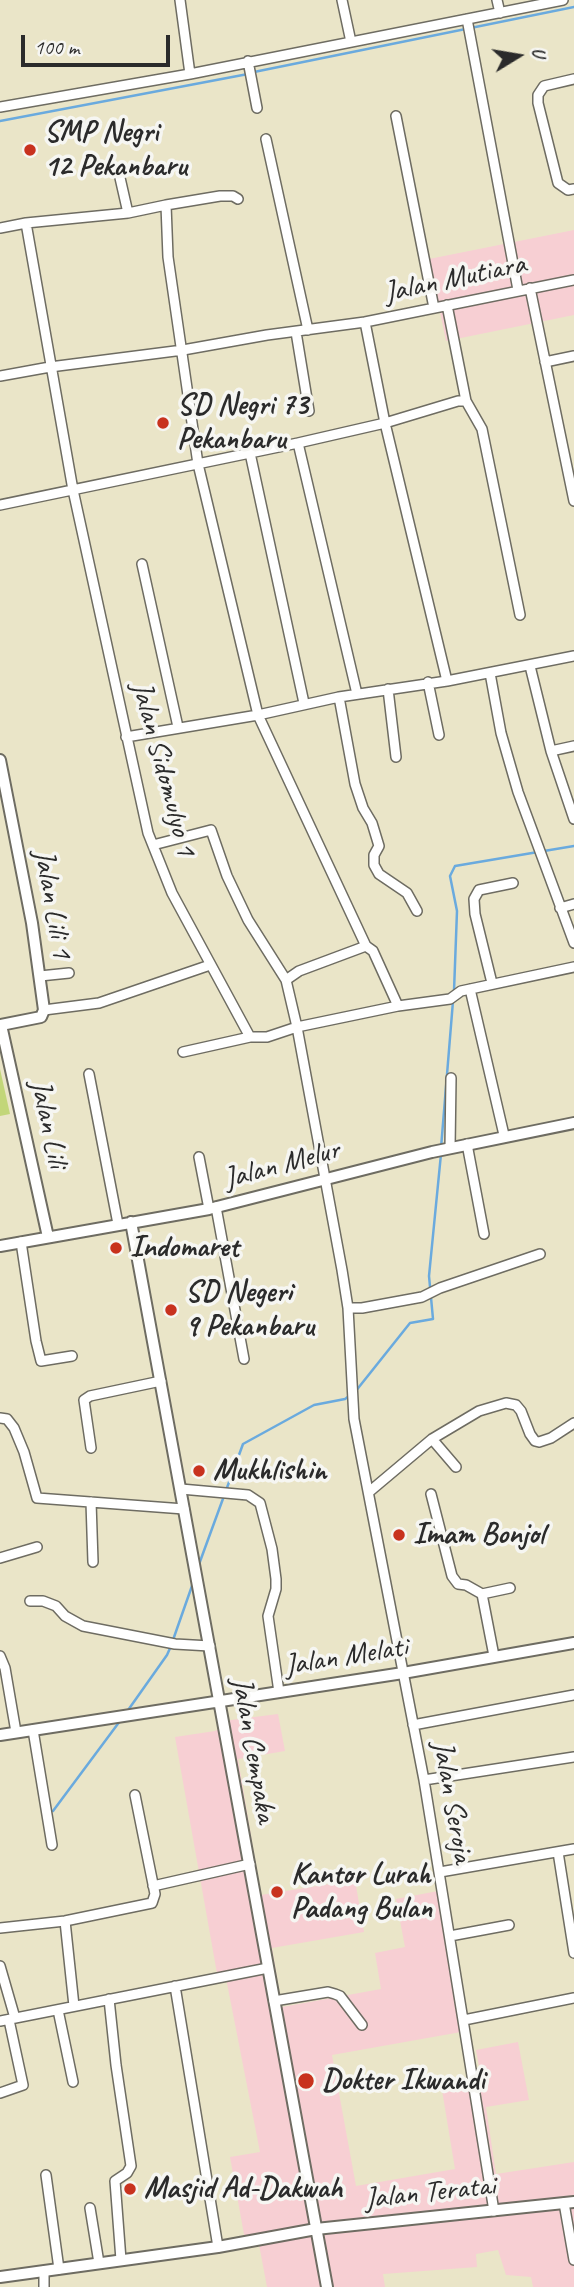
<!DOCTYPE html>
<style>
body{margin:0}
#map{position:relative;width:574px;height:2287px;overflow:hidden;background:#eae5c8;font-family:Caveat,sans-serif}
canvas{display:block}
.north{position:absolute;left:483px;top:21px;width:70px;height:70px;-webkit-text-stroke:5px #f6f6f2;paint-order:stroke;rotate:79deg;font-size:19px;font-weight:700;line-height:28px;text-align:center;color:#2b2b2b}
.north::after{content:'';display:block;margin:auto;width:24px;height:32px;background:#2b2b2b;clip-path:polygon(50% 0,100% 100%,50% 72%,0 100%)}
.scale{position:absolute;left:21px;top:35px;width:149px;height:32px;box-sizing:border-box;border:4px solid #2b2b2b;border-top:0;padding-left:9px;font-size:21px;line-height:24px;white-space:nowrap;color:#2b2b2b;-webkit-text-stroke:5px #f6f6f2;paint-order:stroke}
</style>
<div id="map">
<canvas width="574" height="2287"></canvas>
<div class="north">U</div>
<div class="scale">100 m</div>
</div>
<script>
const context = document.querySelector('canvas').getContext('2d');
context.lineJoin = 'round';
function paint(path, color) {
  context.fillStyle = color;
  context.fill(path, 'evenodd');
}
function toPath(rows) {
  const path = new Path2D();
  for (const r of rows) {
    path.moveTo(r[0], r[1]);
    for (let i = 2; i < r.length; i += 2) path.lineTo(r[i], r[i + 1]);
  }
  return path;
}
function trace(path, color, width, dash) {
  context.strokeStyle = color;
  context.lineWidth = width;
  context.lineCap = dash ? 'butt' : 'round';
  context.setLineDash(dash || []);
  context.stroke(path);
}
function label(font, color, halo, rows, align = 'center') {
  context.font = font + ' Caveat,sans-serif';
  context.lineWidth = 7;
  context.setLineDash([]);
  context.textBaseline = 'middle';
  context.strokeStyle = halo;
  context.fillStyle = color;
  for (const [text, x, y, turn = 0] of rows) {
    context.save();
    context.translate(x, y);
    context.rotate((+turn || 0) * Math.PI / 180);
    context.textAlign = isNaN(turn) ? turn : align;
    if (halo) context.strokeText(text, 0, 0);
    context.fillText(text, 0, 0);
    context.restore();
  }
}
paint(toPath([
 [574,230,574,315,446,341,429,259],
 [278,1714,285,1751,238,1759,261,1895,355,1880,364,1932,272,1948,282,2007,381,1989,375,1953,405,1947,396,1899,438,1891,461,2032,332,2055,356,2186,455,2169,441,2084,481,2077,476,2050,518,2042,529,2100,486,2107,496,2174,574,2162,574,2287,533,2287,531,2277,506,2275,498,2250,476,2254,477,2267,383,2274,385,2287,267,2287,258,2239,245,2240,230,2157,260,2152,226,1978,218,1979,175,1737,215,1731,231,1720]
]), '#f7cfd3');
paint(toPath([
 [0,1069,10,1114,0,1116]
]), '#c2d679');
trace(toPath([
 [254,72,574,7],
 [0,121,248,74],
 [544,851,574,846],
 [454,991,457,911,450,876,455,866,538,852],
 [441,1148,453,1001],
 [355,1392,410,1323,433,1319,429,1276,441,1154],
 [198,1567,243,1444,314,1405,345,1399,349,1396],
 [173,1640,193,1583],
 [126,1713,167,1655,171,1646],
 [53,1811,120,1721]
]), '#6aaade', 2.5);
const minor = toPath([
 [180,0,190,74],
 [342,0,351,42],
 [497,0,500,13],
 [467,19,518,290],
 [248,61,257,108],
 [574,79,544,86,538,95,538,103,558,183,568,190,574,189],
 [0,107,190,74,563,0],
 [396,116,434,308],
 [266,139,308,330],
 [118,169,128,213],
 [166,205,220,196,233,196,238,199],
 [0,228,26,223],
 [530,288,574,501],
 [447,305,466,401],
 [296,332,309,411],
 [545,362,574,356],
 [0,376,50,367,183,350,267,335,365,322],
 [298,443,357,694],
 [250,453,304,703],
 [0,505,298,443,385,423,458,401,466,401,482,429,520,615],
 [142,564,178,727],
 [530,666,551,751],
 [490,673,501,733,518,792,574,943],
 [447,681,385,423,365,322,574,280],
 [428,682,439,735],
 [388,689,396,757],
 [339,697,355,784,363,808,372,823,379,846,374,855,374,865,379,874,407,893,417,911],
 [126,737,258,715,339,697,447,681,574,656],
 [574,819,551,751,574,746],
 [153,845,211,830,227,876,248,920,286,980],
 [560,908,574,904],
 [366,946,373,951,398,1006],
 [40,976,69,973],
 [492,983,475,914,474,899,479,890,513,883],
 [470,989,504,1135],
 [44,1010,99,1003,210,965],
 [183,1052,250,1037],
 [89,1074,118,1224],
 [467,1144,484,1234],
 [450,1148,451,1078],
 [199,1157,209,1209],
 [216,1207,244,1359],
 [21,1242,36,1341,41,1361,72,1356],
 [348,1308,362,1308,422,1297,440,1288,540,1254],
 [0,1418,7,1419,14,1428,24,1452,37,1498,184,1509],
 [432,1439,456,1467],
 [91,1448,84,1400,90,1396,161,1381],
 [181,1489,248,1495,260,1503,272,1549,276,1579,276,1589,268,1616,279,1692],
 [369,1492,432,1439,479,1411,506,1403,516,1405,521,1411,530,1434,535,1441,539,1442,551,1438,574,1423],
 [431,1494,452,1576,458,1584,466,1585,482,1594],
 [91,1502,93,1562],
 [0,1558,37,1547],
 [30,1601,43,1601,56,1606,65,1616,83,1626,175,1644,210,1646],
 [0,1656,5,1668,16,1732],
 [494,1656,482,1594,510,1588],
 [413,1725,574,1695],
 [33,1730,52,1845],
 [424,1780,574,1757],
 [558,1852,574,1953],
 [440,1872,574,1849],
 [153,1886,250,1864],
 [65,1921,74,2006],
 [0,1928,65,1921,152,1903,155,1894,135,1795],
 [450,1936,509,1925],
 [0,1966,15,2018],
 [175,1986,218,2247],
 [109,1999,116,2065,131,2166,127,2173,115,2181,121,2260],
 [274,2001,328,1992,335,1994,340,1996,362,2025],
 [58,2010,73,2082],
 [464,2020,574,1998],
 [0,2021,268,1968],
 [0,2093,23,2085,9,2020],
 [46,2175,59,2269],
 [564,2203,574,2260],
 [90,2208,99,2263],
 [494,2211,424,1780,354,1419,348,1308,342,1270,297,1027,286,980,299,971,366,946,258,715,198,464,168,257,166,205,128,213,26,223,73,490,148,833,172,893,250,1037,267,1037,297,1027,398,1006,450,999,461,991,574,967],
 [44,2287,44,2271]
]);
const tertiary = toPath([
 [0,760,32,923,44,1010,41,1017,1,1025,48,1237],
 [131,1222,327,2287],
 [0,1246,209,1209,432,1152,574,1123],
 [0,1735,403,1673,574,1643],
 [0,2277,218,2247,316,2229,574,2202]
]);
trace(minor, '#6e6c62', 12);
trace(tertiary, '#6e6c62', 14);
trace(minor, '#fff', 9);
trace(tertiary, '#fff', 10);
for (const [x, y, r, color] of [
 [30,150,7,"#c8321e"],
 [163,423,7,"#c8321e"],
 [116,1248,7,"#c8321e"],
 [171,1310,7,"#c8321e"],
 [199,1471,7,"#c8321e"],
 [399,1535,7,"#c8321e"],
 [277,1892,7,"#c8321e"],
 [306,2081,9,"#c8321e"],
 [130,2189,7,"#c8321e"]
]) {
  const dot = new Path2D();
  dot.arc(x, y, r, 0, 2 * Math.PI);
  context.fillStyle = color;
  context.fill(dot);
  trace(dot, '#f6f6f2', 2.5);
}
label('bold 30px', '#2b2b2b', '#f6f6f2', [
 ["SMP Negri",44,133],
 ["12 Pekanbaru",44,167],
 ["SD Negri 73",177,406],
 ["Pekanbaru",177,440],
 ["Indomaret",130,1248],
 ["SD Negeri",185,1293],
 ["9 Pekanbaru",185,1327],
 ["Mukhlishin",213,1471],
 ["Imam Bonjol",413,1535],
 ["Kantor Lurah",291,1875],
 ["Padang Bulan",291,1909],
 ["Dokter Ikwandi",322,2081],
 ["Masjid Ad-Dakwah",144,2189]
], 'left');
label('30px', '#2b2b2b', '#f6f6f2', [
 ["Jalan Mutiara",455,279,-12],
 ["Jalan Sidomulyo 1",163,769,75],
 ["Jalan Lili 1",52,904,80],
 ["Jalan Lili",48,1124,78],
 ["Jalan Melur",282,1165,-15],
 ["Jalan Melati",346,1657,-9],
 ["Jalan Cempaka",253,1750,80],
 ["Jalan Seroja",452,1802,80],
 ["Jalan Teratai",430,2193,-6]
]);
</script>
